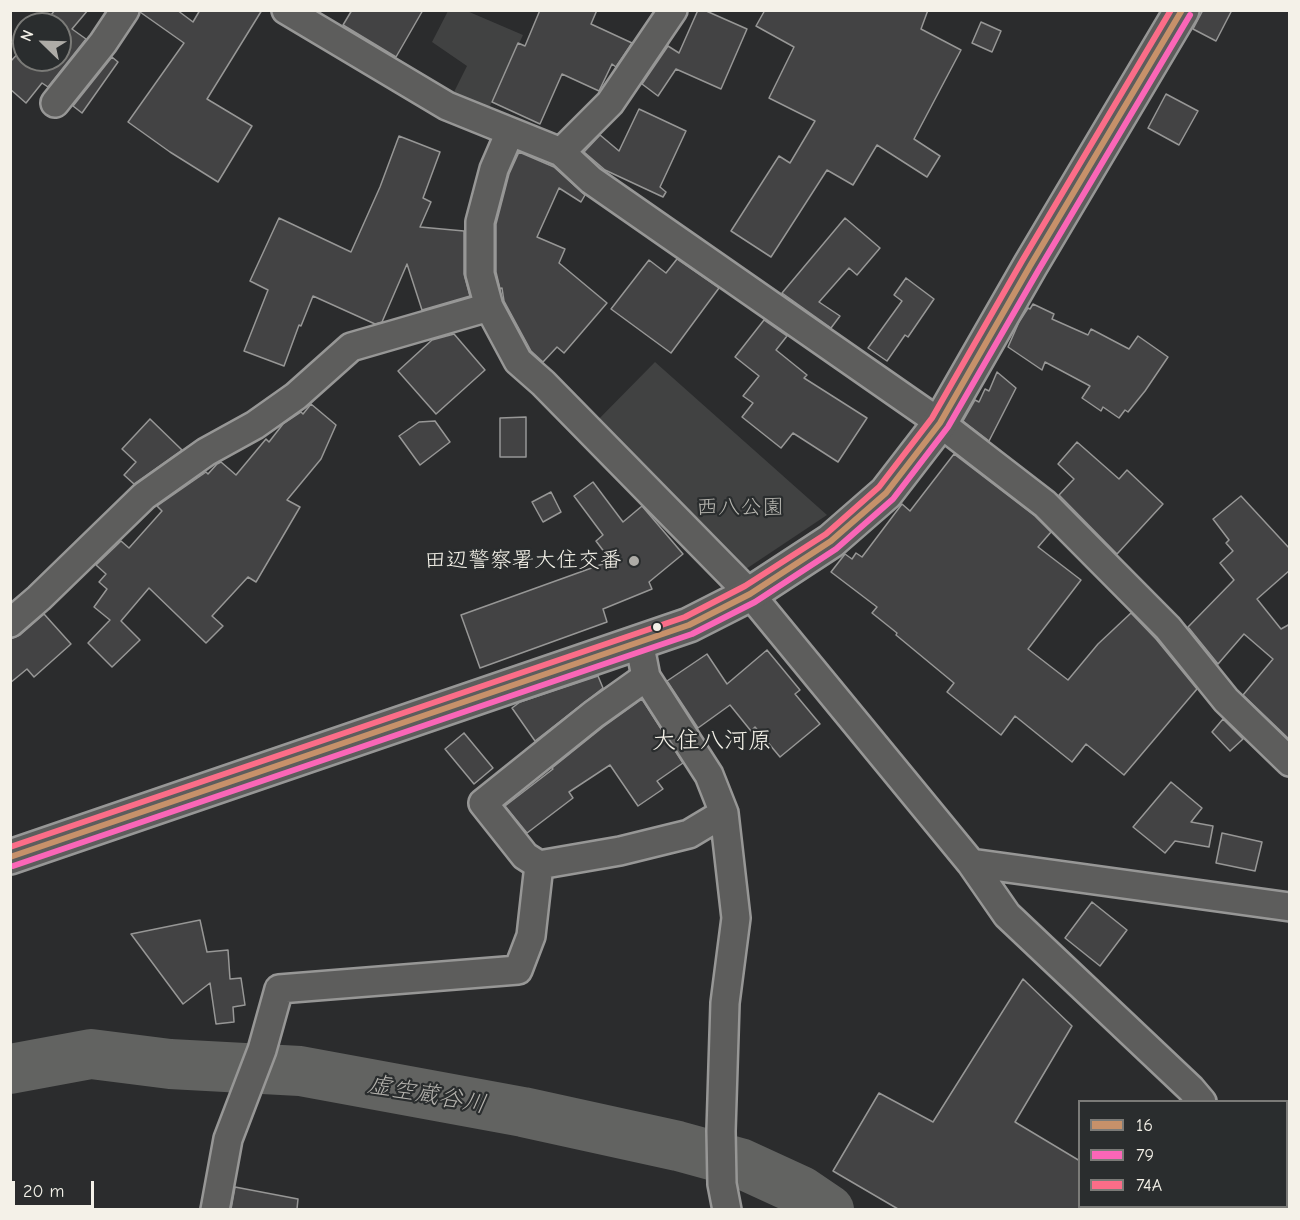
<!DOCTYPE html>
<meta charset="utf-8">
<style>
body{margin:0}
#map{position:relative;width:1300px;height:1220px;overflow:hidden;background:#2b2c2d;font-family:"Comic Neue",sans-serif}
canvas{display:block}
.frame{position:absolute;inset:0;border:12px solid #f4f1e8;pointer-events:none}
.legend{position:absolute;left:1078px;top:1100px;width:210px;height:108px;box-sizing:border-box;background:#2a2d2e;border:2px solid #7b7b78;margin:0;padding:8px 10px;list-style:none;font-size:18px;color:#f4f1e8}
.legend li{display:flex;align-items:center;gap:12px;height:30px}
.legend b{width:30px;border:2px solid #7b7b78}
.north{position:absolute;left:12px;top:12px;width:60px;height:60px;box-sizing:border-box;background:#2a2d2e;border:2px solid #7b7b78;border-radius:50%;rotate:293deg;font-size:16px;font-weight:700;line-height:24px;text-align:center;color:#f4f1e8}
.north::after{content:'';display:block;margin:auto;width:21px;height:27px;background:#aeaca7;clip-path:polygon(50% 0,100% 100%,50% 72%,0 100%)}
.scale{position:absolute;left:12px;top:1181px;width:82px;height:27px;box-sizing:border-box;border:3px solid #f4f1e8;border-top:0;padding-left:8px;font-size:18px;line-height:21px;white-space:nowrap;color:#f4f1e8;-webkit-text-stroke:4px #2a2d2e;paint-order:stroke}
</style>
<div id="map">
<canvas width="1300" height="1220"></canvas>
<div class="frame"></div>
<ul class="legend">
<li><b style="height:8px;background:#c7916a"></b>16</li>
<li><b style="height:8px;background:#fa66b7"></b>79</li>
<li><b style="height:8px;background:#fb6d88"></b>74A</li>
</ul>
<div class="north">N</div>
<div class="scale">20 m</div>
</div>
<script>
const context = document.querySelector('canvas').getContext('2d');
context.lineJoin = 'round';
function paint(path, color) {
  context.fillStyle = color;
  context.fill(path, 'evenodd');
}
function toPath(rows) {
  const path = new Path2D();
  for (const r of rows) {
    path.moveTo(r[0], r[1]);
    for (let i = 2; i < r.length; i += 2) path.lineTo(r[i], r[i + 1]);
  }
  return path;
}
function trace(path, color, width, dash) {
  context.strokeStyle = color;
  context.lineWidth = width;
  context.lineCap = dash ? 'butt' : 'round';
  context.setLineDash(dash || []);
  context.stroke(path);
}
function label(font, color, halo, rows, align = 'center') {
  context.font = font + ' "Comic Neue","Klee One",sans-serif';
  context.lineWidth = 4.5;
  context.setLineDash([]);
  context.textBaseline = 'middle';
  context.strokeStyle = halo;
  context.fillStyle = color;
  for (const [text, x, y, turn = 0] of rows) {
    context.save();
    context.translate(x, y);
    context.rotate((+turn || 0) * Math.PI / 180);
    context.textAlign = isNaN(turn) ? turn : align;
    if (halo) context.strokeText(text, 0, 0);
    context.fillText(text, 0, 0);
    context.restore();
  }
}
paint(toPath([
 [448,11,467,11,523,35,483,121,447,106,467,66,432,42],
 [655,362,827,515,734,577,589,429]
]), '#414242');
trace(toPath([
 [10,1069,91,1054,170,1064,300,1071,523,1112,678,1146,740,1163,801,1191,829,1210]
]), '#626361', 50);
const building = toPath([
 [55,10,88,10,72,29,86,39,48,87,42,83,26,103,10,89,10,62,24,47,24,60,60,60,60,24,44,24,55,10],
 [141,10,177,10,193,22,200,10,262,10,207,99,252,126,218,182,170,152,128,122,184,43,140,12,141,10],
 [352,10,423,10,396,57,343,25,352,10],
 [540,10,597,10,591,24,632,43,616,67,612,64,599,91,562,74,540,124,492,102,518,43,525,46,540,10],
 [698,10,704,10,747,29,721,89,676,69,658,96,642,84,668,46,679,53,698,10],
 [765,10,928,10,921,29,961,50,914,139,940,156,927,177,877,145,853,185,827,170,771,257,731,231,779,156,790,163,815,121,769,98,794,47,756,26,765,10],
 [1203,10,1232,10,1216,41,1193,29,1203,10],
 [981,22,1001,31,992,52,972,43,981,22],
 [112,57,118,62,82,113,73,106,112,57],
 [1166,94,1198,111,1179,145,1148,128,1166,94],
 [639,109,686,131,660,187,666,192,663,197,605,170,584,152,600,135,619,151,639,109],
 [399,136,440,152,423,198,431,202,420,227,464,231,464,274,470,296,422,310,407,264,382,322,375,324,313,296,301,326,299,325,284,366,244,351,268,290,250,281,279,218,351,252,380,187,399,136],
 [519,152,554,167,585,195,581,202,559,188,537,237,565,249,559,263,607,303,564,353,557,347,543,362,531,351,504,301,502,288,500,289,496,272,496,224,509,174,519,152],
 [845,218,880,248,857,275,849,268,819,302,840,316,831,328,782,293,845,218],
 [677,259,719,288,671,353,611,309,649,260,666,273,677,259],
 [906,278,934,299,908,337,905,335,887,361,868,348,902,301,894,295,906,278],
 [1033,304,1054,314,1052,319,1088,335,1091,329,1129,349,1138,336,1168,357,1145,391,1128,412,1125,410,1119,418,1103,407,1101,411,1082,398,1090,386,1045,362,1042,370,1008,347,1019,322,1028,308,1030,309,1033,304],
 [764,320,787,336,776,350,807,375,804,378,867,418,838,462,793,433,781,448,742,417,753,403,743,396,759,376,735,357,764,320],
 [454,334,485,370,436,414,398,371,432,340,454,334],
 [997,372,1016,388,989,441,963,421,975,400,979,402,985,389,989,391,997,372],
 [311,404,336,425,321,459,287,500,300,507,256,582,248,577,212,616,223,626,206,643,149,588,121,621,140,640,112,667,88,643,110,620,94,607,107,589,99,582,106,574,96,565,121,541,129,548,162,511,157,506,206,472,208,474,217,464,221,462,236,475,266,439,269,442,283,424,301,412,303,414,311,404],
 [526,417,526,457,500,457,500,418,526,417],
 [150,419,182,450,134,484,124,475,136,462,122,449,150,419],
 [435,421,450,442,420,465,399,436,419,422,435,421],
 [1077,442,1119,479,1127,470,1163,504,1117,554,1059,495,1074,479,1058,464,1077,442],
 [954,454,1035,516,1051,532,1038,547,1081,580,1028,649,1068,680,1098,644,1131,613,1156,639,1197,689,1124,775,1086,744,1072,762,1015,716,1001,735,947,692,954,683,896,635,897,633,872,613,877,607,831,572,845,554,852,559,856,553,862,557,902,504,910,511,954,454],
 [593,482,623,522,642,506,683,554,649,582,652,589,603,609,607,622,480,668,461,615,611,561,596,541,603,535,574,496,593,482],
 [551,492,561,512,543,522,532,502,551,492],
 [1241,496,1290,549,1290,570,1257,599,1281,629,1290,624,1290,740,1243,695,1273,659,1244,634,1218,664,1188,627,1234,580,1220,563,1233,551,1226,543,1229,540,1213,519,1241,496],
 [44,614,71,644,34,677,27,669,10,683,10,639,20,635,44,614],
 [767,650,800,690,795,694,820,724,780,757,755,727,751,731,730,705,698,728,667,681,707,654,727,684,767,650],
 [598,676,603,688,535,741,512,708,520,702,598,676],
 [642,699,683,763,657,781,663,789,638,806,610,765,569,792,573,798,527,833,505,806,553,769,552,768,603,727,642,699],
 [1223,719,1243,739,1230,751,1212,732,1223,719],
 [464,733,493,768,474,784,445,749,464,733],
 [1171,782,1202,808,1191,822,1213,826,1209,847,1175,841,1165,853,1133,827,1171,782],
 [1222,833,1262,842,1255,871,1216,863,1222,833],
 [1092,902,1127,930,1100,966,1065,938,1092,902],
 [200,920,207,952,228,950,230,979,241,978,245,1005,233,1007,234,1022,216,1024,210,983,183,1004,131,934,200,920],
 [1023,979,1072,1026,1015,1122,1080,1161,1080,1209,898,1209,833,1171,879,1093,933,1122,1023,979],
 [235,1187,298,1199,297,1209,231,1209,235,1187]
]);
paint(building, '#434344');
trace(building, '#979796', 1.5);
const street = toPath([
 [286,10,447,106,561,152,591,180,940,423,1045,504,1168,628,1226,700,1290,762],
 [55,103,103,43,125,10],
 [510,132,494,169,480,222,480,274,489,307,518,361,543,383,750,594,971,863,1007,915,1191,1089,1202,1102],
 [561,152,610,103,673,10],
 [10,623,39,598,144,496,206,452,255,425,296,396,351,347,489,307],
 [639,641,646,677,709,775,724,813,736,918,725,1003,721,1131,722,1184,727,1210],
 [971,863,1290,907],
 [539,865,525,856,483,803,594,714,646,677],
 [1275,1206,1276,1210],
 [215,1210,228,1139,262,1050,279,989,518,970,531,936,539,865,620,851,689,834,724,813]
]);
const secondary = toPath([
 [10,857,689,625,750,594,831,541,886,493,940,423,1030,266,1182,10]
]);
trace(street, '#979796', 32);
trace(secondary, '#979796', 38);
trace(street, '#5d5d5c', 27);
trace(secondary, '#5d5d5c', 33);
trace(toPath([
 [10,857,689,625,750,594,831,541,886,493,940,423,1030,266,1182,10]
]), '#c7916a', 6);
trace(toPath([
 [13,866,692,634,755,602,836,549,893,499,948,427,1038,271,1190,15]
]), '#fa66b7', 6);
trace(toPath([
 [10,847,685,617,745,586,826,534,879,487,932,418,1022,261,1171,10]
]), '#fb6d88', 6);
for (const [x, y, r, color] of [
 [634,561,6,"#aeaca7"],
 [657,627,5,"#f4f1e8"]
]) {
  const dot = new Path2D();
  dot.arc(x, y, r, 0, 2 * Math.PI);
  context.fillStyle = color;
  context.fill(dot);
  trace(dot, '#2a2d2e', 2);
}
label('22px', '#b6b5af', '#2a2d2e', [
 ["西八公園",740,508]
]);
label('22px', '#f4f1e8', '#2a2d2e', [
 ["田辺警察署大住交番",622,561]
], 'right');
label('24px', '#f4f1e8', '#2a2d2e', [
 ["大住八河原",712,741]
]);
label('italic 24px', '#b5b3ae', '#2a2d2e', [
 ["虚空蔵谷川",427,1095,10]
]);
</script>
